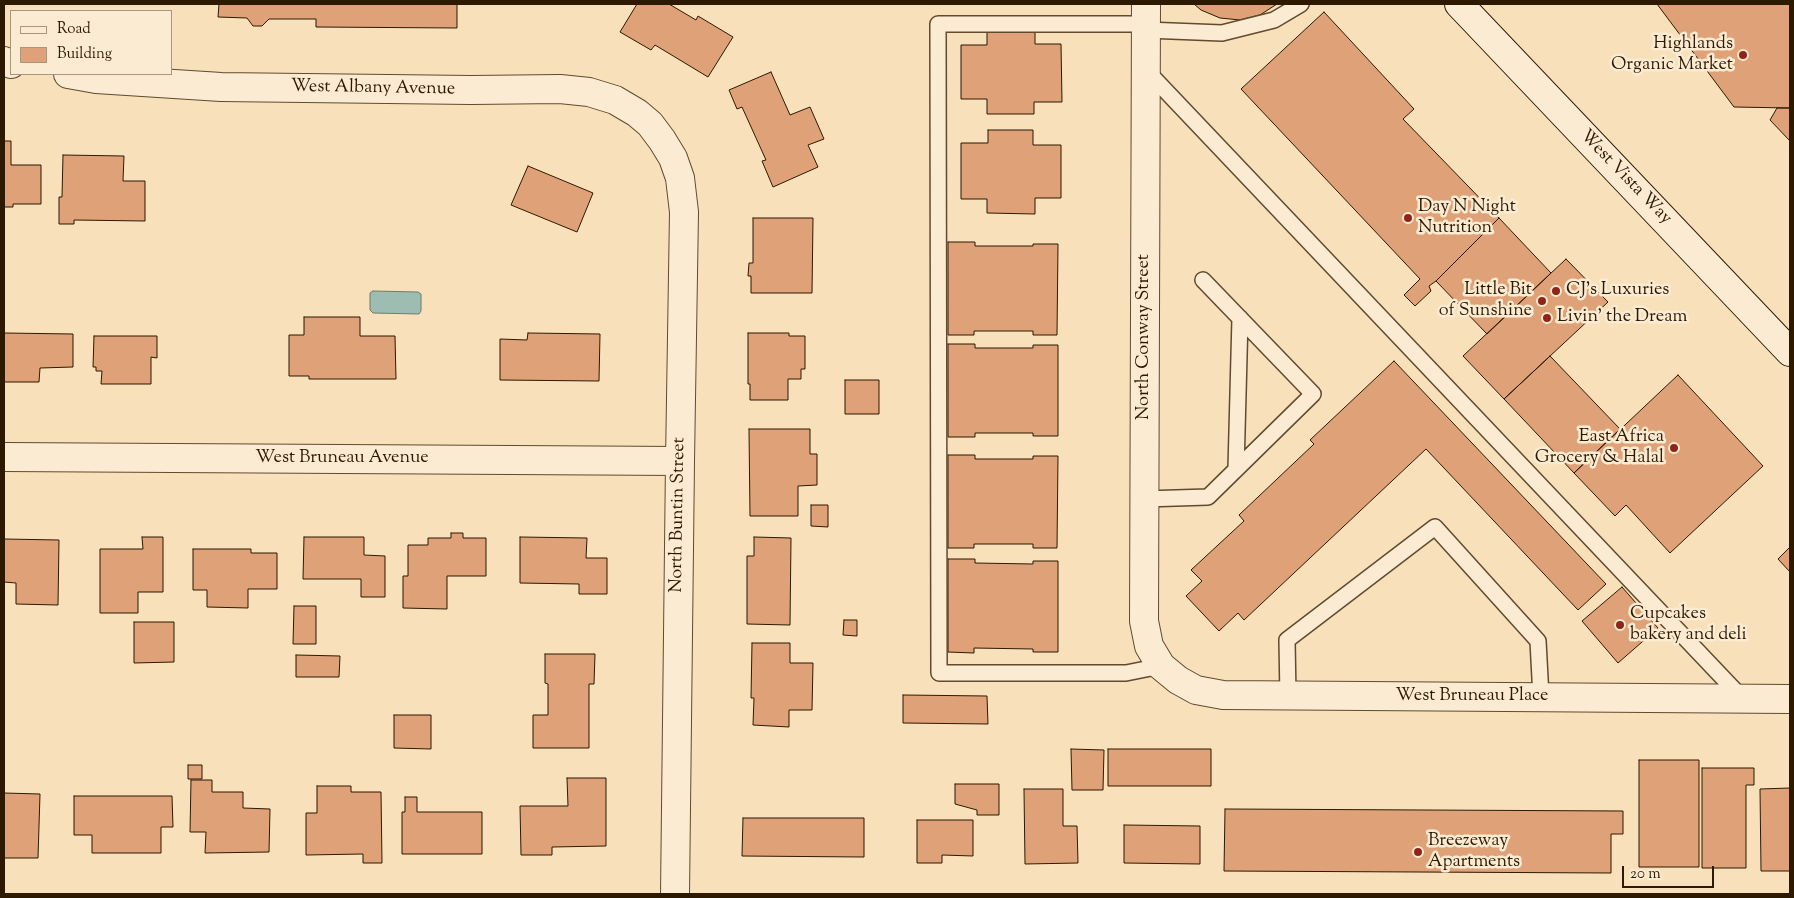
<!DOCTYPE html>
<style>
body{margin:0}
#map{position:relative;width:1794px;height:898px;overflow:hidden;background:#f7e0ba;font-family:"Sorts Mill Goudy",serif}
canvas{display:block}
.frame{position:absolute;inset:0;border:5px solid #2d1900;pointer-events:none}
.legend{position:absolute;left:10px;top:10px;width:162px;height:65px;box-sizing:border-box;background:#faebd2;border:1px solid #a8977e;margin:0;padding:6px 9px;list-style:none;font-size:15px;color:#2d1900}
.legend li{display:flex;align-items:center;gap:10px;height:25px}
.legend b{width:25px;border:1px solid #a8977e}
.scale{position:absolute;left:1622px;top:866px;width:92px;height:22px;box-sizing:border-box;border:2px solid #2d1900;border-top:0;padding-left:6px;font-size:15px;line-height:18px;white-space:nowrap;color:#2d1900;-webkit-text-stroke:4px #faebd2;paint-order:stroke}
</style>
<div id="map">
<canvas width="1794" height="898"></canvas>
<div class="frame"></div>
<ul class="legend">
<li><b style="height:6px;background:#faebd2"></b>Road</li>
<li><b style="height:14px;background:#dfa177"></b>Building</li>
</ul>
<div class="scale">20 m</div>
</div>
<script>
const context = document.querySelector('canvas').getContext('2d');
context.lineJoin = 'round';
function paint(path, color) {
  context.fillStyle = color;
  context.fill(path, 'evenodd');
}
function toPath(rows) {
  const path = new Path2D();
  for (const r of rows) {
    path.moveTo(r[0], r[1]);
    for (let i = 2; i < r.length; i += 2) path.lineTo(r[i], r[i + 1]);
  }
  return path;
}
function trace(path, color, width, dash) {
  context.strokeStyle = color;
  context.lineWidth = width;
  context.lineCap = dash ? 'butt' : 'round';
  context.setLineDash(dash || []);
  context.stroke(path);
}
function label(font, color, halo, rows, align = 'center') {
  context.font = font + ' "Sorts Mill Goudy",serif';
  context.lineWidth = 5;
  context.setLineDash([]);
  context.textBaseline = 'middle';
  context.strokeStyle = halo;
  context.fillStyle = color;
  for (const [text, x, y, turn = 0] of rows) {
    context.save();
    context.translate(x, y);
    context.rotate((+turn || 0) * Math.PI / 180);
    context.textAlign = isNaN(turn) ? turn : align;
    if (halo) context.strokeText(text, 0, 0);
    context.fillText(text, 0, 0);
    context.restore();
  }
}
const water = toPath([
 [373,291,418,292,421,294,421,311,419,314,373,313,370,310,370,293,373,291]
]);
paint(water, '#9dbdb2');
trace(water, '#707b6b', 1);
const building = toPath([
 [219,4,457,4,457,28,316,27,316,19,269,19,262,26,253,26,247,18,218,17,219,4],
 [637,4,669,4,696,20,698,16,733,37,708,77,655,45,651,50,620,32,637,4],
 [1194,4,1277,4,1260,15,1240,20,1220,18,1201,10,1194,4],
 [1657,4,1790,4,1790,108,1734,107,1657,4],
 [1324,12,1414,109,1403,119,1499,218,1436,281,1429,286,1431,291,1415,306,1404,295,1420,279,1241,89,1324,12],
 [987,31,1035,31,1035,44,1061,44,1062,102,1034,102,1034,114,987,114,987,99,961,99,961,45,987,45,987,31],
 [771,72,790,115,810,107,824,139,808,145,818,167,773,187,762,161,766,160,742,107,737,109,729,90,771,72],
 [1777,108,1790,108,1790,141,1770,120,1777,108],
 [988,130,1033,130,1033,145,1061,145,1061,198,1035,198,1035,214,987,213,987,199,961,199,961,143,988,143,988,130],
 [4,141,11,141,11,165,41,165,41,204,13,204,13,207,4,207,4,141],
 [63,155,124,156,123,181,145,181,145,221,74,220,74,224,59,224,59,197,62,197,63,155],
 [528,166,593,193,577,232,511,205,528,166],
 [753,218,813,218,812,293,751,293,751,276,748,276,749,263,753,263,753,218],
 [1499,218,1551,273,1487,334,1436,281,1499,218],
 [948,242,975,242,975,246,1033,246,1033,244,1058,244,1057,335,1033,335,1033,331,974,331,974,335,948,335,948,242],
 [1566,259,1608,302,1504,399,1463,356,1566,259],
 [304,317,360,317,360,336,395,336,396,379,309,379,309,376,289,376,289,335,304,335,304,317],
 [4,333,73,334,73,367,40,368,39,382,4,382,4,333],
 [528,333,600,334,599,381,500,380,500,339,527,340,528,333],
 [748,333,789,333,789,336,805,336,805,369,801,369,801,379,788,379,788,400,750,400,750,384,748,384,748,333],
 [94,336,157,336,157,358,151,357,151,384,101,384,102,371,96,371,96,367,93,367,94,336],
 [948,344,975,344,975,348,1033,348,1033,345,1058,345,1058,436,1033,436,1033,433,975,433,975,437,948,437,948,344],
 [1550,356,1620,429,1574,473,1504,399,1550,356],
 [1394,361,1606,584,1578,610,1426,449,1244,620,1238,613,1219,631,1186,596,1202,581,1191,570,1244,521,1239,515,1314,444,1310,440,1394,361],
 [1678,375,1763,466,1670,553,1626,505,1615,516,1574,473,1678,375],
 [845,380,879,380,879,414,845,414,845,380],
 [749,429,810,429,810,454,817,454,817,485,798,486,798,516,750,516,749,429],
 [948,455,975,455,975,459,1033,459,1033,456,1058,456,1057,548,1033,548,1033,544,974,544,974,548,948,548,948,455],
 [811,505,828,505,828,527,811,526,811,505],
 [451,533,463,533,463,538,486,538,486,576,447,576,447,609,403,608,403,576,408,576,408,545,428,545,428,538,451,538,451,533],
 [142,537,163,537,163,592,138,592,138,613,100,613,100,549,143,549,142,537],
 [304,537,364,537,364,555,385,556,385,597,361,597,361,579,303,579,304,537],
 [520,537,587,538,586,558,607,558,607,594,579,594,579,584,520,583,520,537],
 [754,537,791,538,790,625,747,624,747,556,754,556,754,537],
 [4,539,59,540,58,605,16,604,16,583,4,582,4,539],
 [1790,547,1790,572,1778,559,1790,547],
 [193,549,251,549,251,553,277,553,277,589,248,589,248,608,207,607,207,590,193,590,193,549],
 [948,559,975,559,975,563,1033,564,1033,561,1058,561,1058,652,1033,652,1033,649,974,648,974,653,948,652,948,559],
 [1622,587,1658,628,1618,663,1582,621,1622,587],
 [294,606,316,606,316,644,293,644,294,606],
 [844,620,857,620,857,636,843,635,844,620],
 [134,622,174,622,174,662,134,663,134,622],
 [752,643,790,643,790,663,813,663,812,710,789,710,789,727,753,725,754,698,751,698,752,643],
 [545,654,595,654,594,684,589,684,589,748,533,748,533,715,548,715,548,684,545,683,545,654],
 [296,655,340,656,339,677,296,677,296,655],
 [903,695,987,696,988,724,903,723,903,695],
 [394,715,431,715,431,749,394,748,394,715],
 [1071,749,1104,750,1103,790,1072,790,1071,749],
 [1108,749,1211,749,1211,786,1108,786,1108,749],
 [1639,760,1699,760,1699,867,1639,867,1639,760],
 [188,765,202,765,202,779,188,779,188,765],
 [1702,768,1754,768,1754,785,1746,785,1746,868,1702,868,1702,768],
 [567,778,606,778,606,846,552,847,552,855,521,855,520,806,568,806,567,778],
 [191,780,212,780,212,792,243,792,243,808,270,809,269,852,205,853,206,832,190,832,191,780],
 [955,784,999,784,999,815,977,815,977,810,955,804,955,784],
 [317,786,351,786,351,792,381,792,382,863,363,863,363,854,306,855,306,813,317,813,317,786],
 [1790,788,1790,871,1761,871,1760,789,1790,788],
 [1024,789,1063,789,1063,826,1077,826,1078,863,1025,864,1024,789],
 [4,793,40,794,38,858,4,858,4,793],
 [74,796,172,796,173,827,161,827,161,853,92,853,92,835,74,835,74,796],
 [405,797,417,797,417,812,482,812,482,854,402,854,402,812,405,812,405,797],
 [1225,809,1623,811,1623,834,1611,834,1611,873,1224,871,1225,809],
 [743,818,864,818,864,857,742,856,743,818],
 [917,820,973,820,973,856,942,855,942,863,917,863,917,820],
 [1124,825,1200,826,1200,864,1124,863,1124,825]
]);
paint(building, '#dfa177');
trace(building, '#2d1900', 1);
const service = toPath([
 [1146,24,938,24,939,673,1126,673,1161,666],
 [1146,30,1222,33,1274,20,1301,4],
 [1146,70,1743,699],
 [1236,469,1240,318],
 [1144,499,1208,497,1313,394,1203,280],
 [1288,697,1287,640,1435,527,1538,641,1541,697]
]);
const minor = toPath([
 [1146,4,1144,621,1149,646,1161,666,1178,680,1196,690,1223,695,1790,699],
 [4,61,11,64],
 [68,74,96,79,221,87,471,90,560,89,589,92,615,100,637,113,650,124,662,140,673,158,680,178,684,212,680,461,675,894],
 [4,457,680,461]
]);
const secondary = toPath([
 [1459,4,1790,352]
]);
trace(service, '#604b2e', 18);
trace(minor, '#604b2e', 30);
trace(secondary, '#2d1900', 30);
trace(service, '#faebd2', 15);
trace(minor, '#faebd2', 28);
trace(secondary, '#faebd2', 28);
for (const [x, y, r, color] of [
 [1743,55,5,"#8f2418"],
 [1408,218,5,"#8f2418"],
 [1556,291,5,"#8f2418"],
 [1542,301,5,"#8f2418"],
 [1547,318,5,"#8f2418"],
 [1674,448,5,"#8f2418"],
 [1620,625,5,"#8f2418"],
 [1418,852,5,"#8f2418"]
]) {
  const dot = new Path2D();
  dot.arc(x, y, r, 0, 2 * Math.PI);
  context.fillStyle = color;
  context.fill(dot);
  trace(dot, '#faebd2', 2);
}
label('18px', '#2d1900', '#faebd2', [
 ["Highlands",1733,45,"right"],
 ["Organic Market",1733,66,"right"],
 ["Day N Night",1418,208],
 ["Nutrition",1418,229],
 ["Little Bit",1532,291,"right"],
 ["of Sunshine",1532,312,"right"],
 ["CJ's Luxuries",1566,291],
 ["Livin' the Dream",1557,318],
 ["East Africa",1664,438,"right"],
 ["Grocery & Halal",1664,459,"right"],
 ["Cupcakes",1630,615],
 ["bakery and deli",1630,636],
 ["Breezeway",1428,842],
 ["Apartments",1428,863]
], 'left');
label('18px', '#2d1900', '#faebd2', [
 ["West Albany Avenue",373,89,1],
 ["West Vista Way",1625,178,46],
 ["North Conway Street",1145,337,-90],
 ["West Bruneau Avenue",342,459],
 ["North Buntin Street",679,515,-89],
 ["West Bruneau Place",1472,697]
]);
</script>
